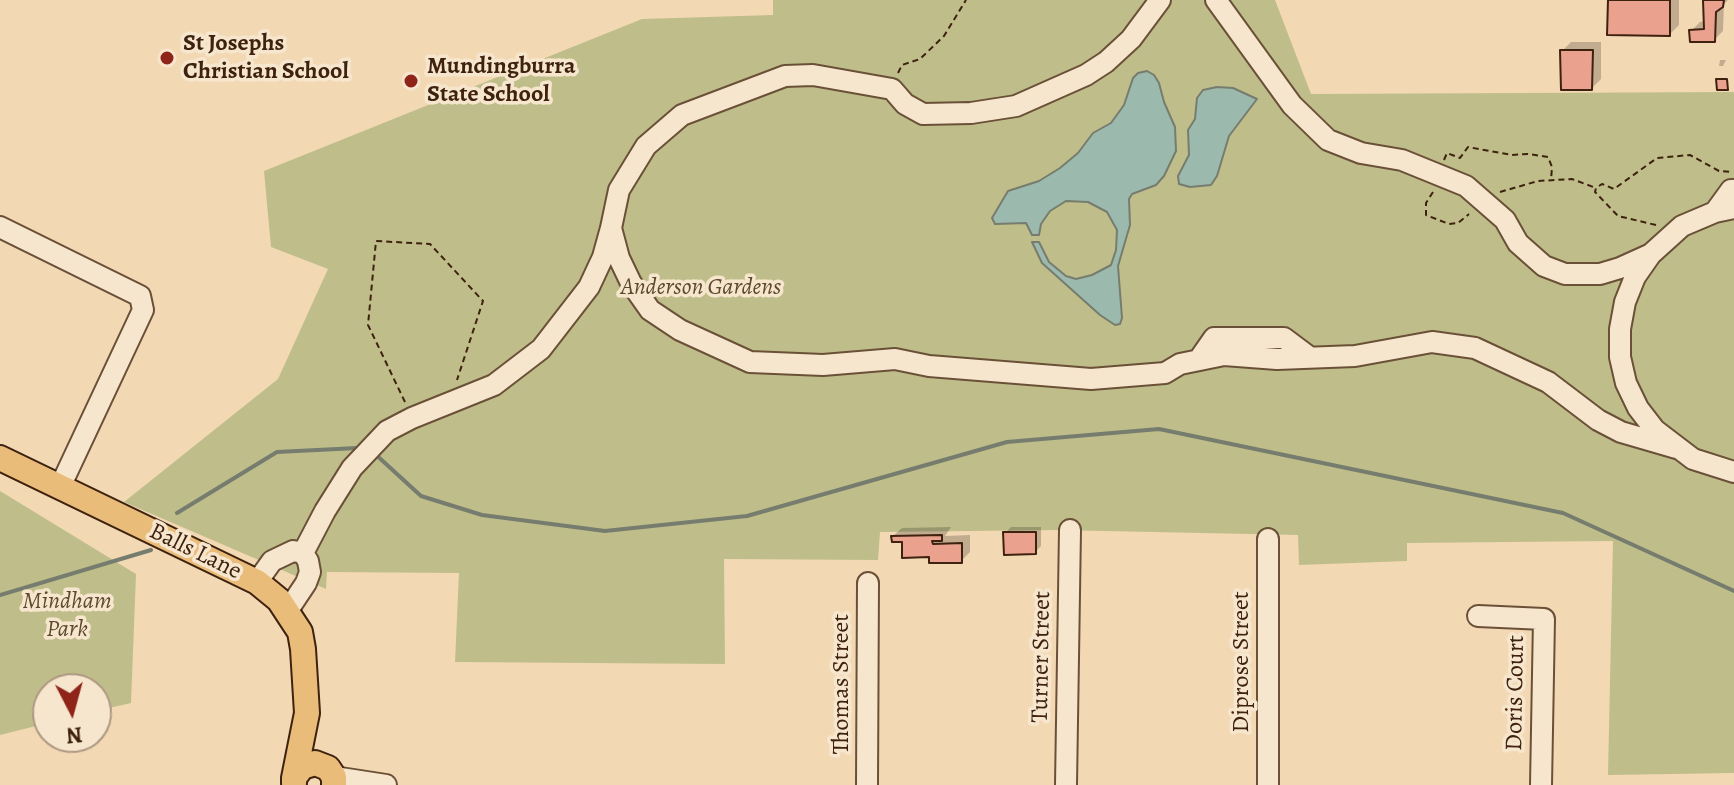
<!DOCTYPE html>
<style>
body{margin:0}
#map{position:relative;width:1734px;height:785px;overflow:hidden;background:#f3d8b4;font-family:Alegreya,serif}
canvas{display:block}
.north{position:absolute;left:32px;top:673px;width:80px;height:80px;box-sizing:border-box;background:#f7e6ce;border:2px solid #ad9882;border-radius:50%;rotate:174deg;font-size:22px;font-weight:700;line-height:32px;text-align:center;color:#3e220f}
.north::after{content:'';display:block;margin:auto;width:28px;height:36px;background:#8f2418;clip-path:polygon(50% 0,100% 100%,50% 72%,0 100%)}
</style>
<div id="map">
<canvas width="1734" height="785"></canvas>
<div class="north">N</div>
</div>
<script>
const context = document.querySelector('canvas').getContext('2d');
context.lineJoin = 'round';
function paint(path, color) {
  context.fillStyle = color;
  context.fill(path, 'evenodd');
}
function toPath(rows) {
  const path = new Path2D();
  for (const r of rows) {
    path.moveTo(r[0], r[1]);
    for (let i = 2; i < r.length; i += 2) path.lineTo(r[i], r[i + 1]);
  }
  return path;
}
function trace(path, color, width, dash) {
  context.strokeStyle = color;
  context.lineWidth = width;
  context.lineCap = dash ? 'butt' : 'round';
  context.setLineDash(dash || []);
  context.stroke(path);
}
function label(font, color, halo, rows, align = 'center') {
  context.font = font + ' Alegreya,serif';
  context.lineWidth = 7;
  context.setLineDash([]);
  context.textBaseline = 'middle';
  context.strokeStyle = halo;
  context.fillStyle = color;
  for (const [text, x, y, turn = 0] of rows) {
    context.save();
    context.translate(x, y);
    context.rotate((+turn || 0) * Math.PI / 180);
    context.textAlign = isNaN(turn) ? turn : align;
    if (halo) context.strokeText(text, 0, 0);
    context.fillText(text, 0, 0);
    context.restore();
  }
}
paint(toPath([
 [773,0,1275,0,1311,94,1734,92,1734,773,1608,775,1613,541,1407,543,1407,561,1299,565,1298,535,1057,530,880,532,878,560,724,559,725,664,455,662,459,573,327,572,326,589,124,502,278,379,328,269,271,247,264,171,642,19,773,15],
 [0,491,136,574,131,703,96,711,96,689,48,689,48,723,0,735]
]), '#bfbe8a');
const water = toPath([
 [1147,71,1154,75,1159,83,1164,102,1175,127,1176,151,1164,176,1156,185,1132,194,1129,199,1130,225,1118,266,1122,318,1120,324,1115,325,1100,315,1042,263,1032,242,1039,242,1049,262,1066,276,1076,279,1092,275,1111,265,1116,250,1117,230,1107,212,1088,202,1066,201,1050,211,1041,224,1039,235,1032,235,1026,223,995,224,992,218,1008,191,1039,181,1060,168,1078,153,1093,133,1111,123,1124,105,1133,78,1138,73,1147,71],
 [1217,87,1233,88,1257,99,1229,136,1217,176,1211,185,1190,187,1179,184,1178,176,1189,155,1188,130,1195,119,1197,98,1203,90,1217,87]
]);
paint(water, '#9bbaad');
trace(water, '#767d6e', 2);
paint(toPath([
 [1610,0,1679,0,1679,25,1670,34],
 [1705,0,1728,0,1724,4,1723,31,1714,40,1691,31,1700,22,1705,21],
 [1571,42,1601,42,1601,79,1592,88,1562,51],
 [1720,60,1726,60,1723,66,1719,66],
 [951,527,945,536,970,535,970,552,961,561,931,555,893,536,902,528],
 [1011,527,1041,527,1041,546,1035,552,1005,533]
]), '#0003');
trace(toPath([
 [374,453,421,496,482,515,605,531,747,516,1007,442,1159,429,1563,513,1734,591],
 [177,513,277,452,357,448],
 [0,595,151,550]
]), '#767d6e', 4);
const building = toPath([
 [1608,0,1670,0,1670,36,1607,35,1608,0],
 [1703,0,1724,0,1723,7,1716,12,1715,42,1690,42,1689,30,1704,29,1703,0],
 [1560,50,1593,50,1592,90,1561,90,1560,50],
 [1716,79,1727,79,1728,90,1717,90,1716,79],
 [1003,532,1036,532,1036,554,1004,555,1003,532],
 [942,535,942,541,932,541,933,544,962,543,962,563,929,563,929,557,902,558,902,542,892,542,891,536,942,535]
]);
paint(building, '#eaa28f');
trace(building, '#3e220f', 2);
const minor = toPath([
 [1160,0,1131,39,1106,62,1086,75,1016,106,971,113,923,114,905,104,892,89,813,75,785,76,682,115,646,146,619,190,611,228,619,258,631,283,650,310,680,330,750,362,823,365,895,359,929,366,1091,379,1165,373,1180,364,1224,355,1277,359,1355,356,1432,342,1475,348,1548,382,1598,420,1621,432,1676,448],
 [1216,0,1292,105,1328,140,1361,153,1402,160,1466,186,1505,220,1518,243,1544,266,1565,274,1600,274,1620,268,1651,254],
 [1734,208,1715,212,1682,226,1651,254,1635,277,1625,302,1620,329,1620,357,1626,383,1638,408,1655,430,1693,459,1734,472],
 [1715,212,1731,190,1734,190],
 [0,227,140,296,143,310,60,487],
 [1200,358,1214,338,1284,338,1308,356],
 [1268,539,1268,785],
 [303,553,325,511,352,468,387,431,412,418,494,385,541,349,589,287,603,257,611,228],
 [257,582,272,561,293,551,303,553,308,561,310,572,306,583,288,610],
 [1478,616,1544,619,1541,785],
 [334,777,386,785],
 [867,785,868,583],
 [1066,785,1070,530]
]);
const major = toPath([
 [0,458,257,582,279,600,300,632,303,649,307,713,294,778],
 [294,783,294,778,302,767,315,763,328,768,334,777,334,785]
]);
trace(minor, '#6b5038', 24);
trace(major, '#3e220f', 28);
trace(toPath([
 [898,73,902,65,920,59,944,36,966,0],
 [1444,160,1447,153,1460,158,1468,147,1512,155,1528,154,1548,157,1552,167,1551,180],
 [1433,192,1426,203,1426,215,1449,224,1458,223,1469,214],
 [1500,192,1538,181,1572,179,1596,188],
 [1656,225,1618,216,1595,192,1596,188,1602,184,1614,189,1657,158,1690,155,1719,171,1732,172],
 [405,402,368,325,376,241,430,244,483,301,457,380]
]), '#3e220f', 2, [6, 4]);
trace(minor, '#f7e6ce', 20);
trace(major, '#eabc7a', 24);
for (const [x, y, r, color] of [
 [167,58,8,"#8f2418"],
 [411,81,8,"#8f2418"]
]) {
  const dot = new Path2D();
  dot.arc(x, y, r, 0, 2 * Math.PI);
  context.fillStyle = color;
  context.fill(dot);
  trace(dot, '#f7e6ce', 3);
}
label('bold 24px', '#3e220f', '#f7e6ce', [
 ["St Josephs",183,44],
 ["Christian School",183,72],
 ["Mundingburra",427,67],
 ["State School",427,95]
], 'left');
label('italic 24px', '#5e492e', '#f7e6ce', [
 ["Anderson Gardens",701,288],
 ["Mindham",67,602],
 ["Park",67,630]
]);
label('24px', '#3e220f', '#f7e6ce', [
 ["Balls Lane",195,552,26],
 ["Turner Street",1042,657,-89],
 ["Diprose Street",1242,662,-90],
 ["Thomas Street",842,684,-90],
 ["Doris Court",1516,693,-89]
]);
</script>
